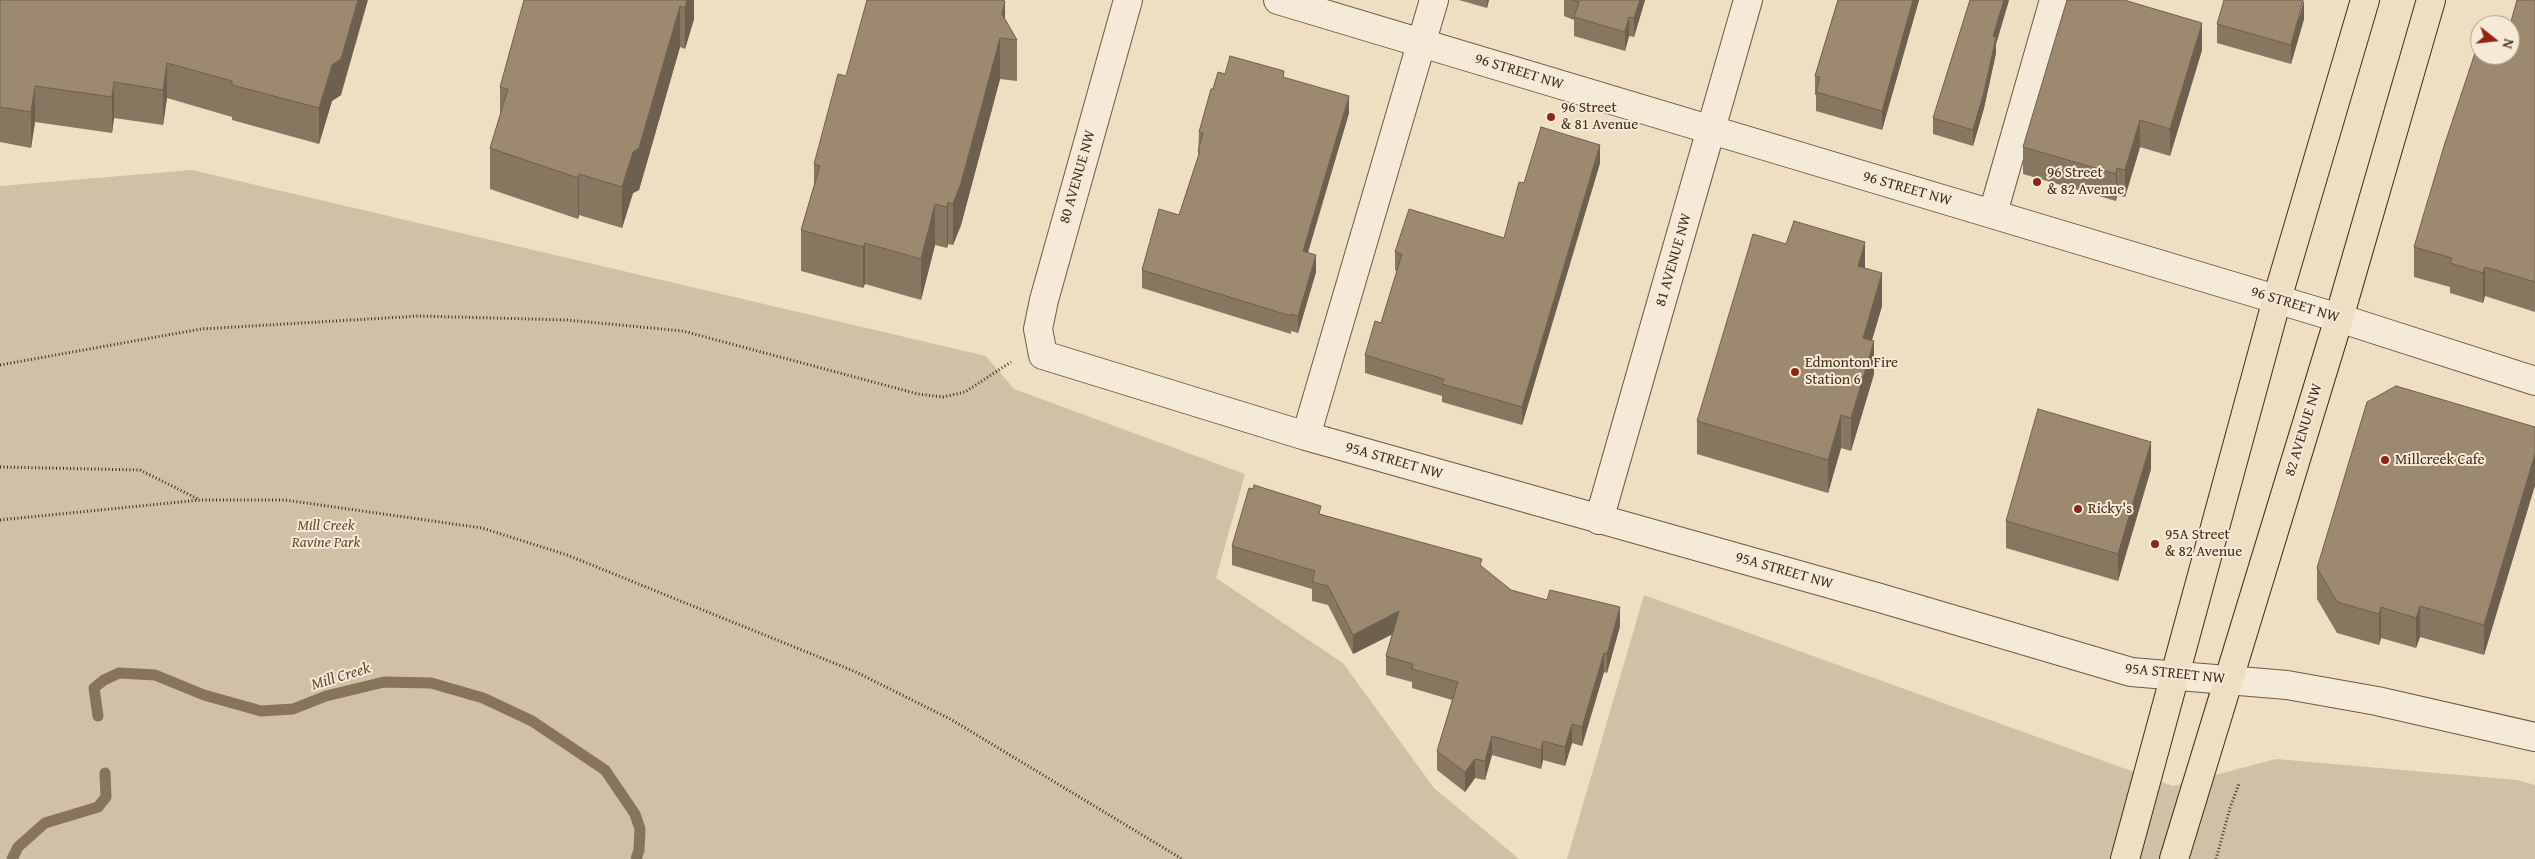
<!DOCTYPE html>
<style>
body{margin:0}
#map{position:relative;width:2535px;height:859px;overflow:hidden;background:#eedec2;font-family:"Gentium Book Plus",serif}
canvas{display:block}
.north{position:absolute;left:2470px;top:15px;width:50px;height:50px;box-sizing:border-box;background:#f4ead7;border:1px solid #ae9e8a;border-radius:50%;rotate:106deg;font-size:14px;font-weight:700;line-height:20px;text-align:center;color:#452d17}
.north::after{content:'';display:block;margin:auto;width:18px;height:22px;background:#8f2418;clip-path:polygon(50% 0,100% 100%,50% 72%,0 100%)}
</style>
<div id="map">
<canvas width="2535" height="859"></canvas>
<div class="north">N</div>
</div>
<script>
const context = document.querySelector('canvas').getContext('2d');
context.lineJoin = 'round';
function paint(path, color) {
  context.fillStyle = color;
  context.fill(path, 'evenodd');
}
function toPath(rows) {
  const path = new Path2D();
  for (const r of rows) {
    path.moveTo(r[0], r[1]);
    for (let i = 2; i < r.length; i += 2) path.lineTo(r[i], r[i + 1]);
  }
  return path;
}
function trace(path, color, width, dash) {
  context.strokeStyle = color;
  context.lineWidth = width;
  context.lineCap = dash ? 'butt' : 'round';
  context.setLineDash(dash || []);
  context.stroke(path);
}
function label(font, color, halo, rows, align = 'center') {
  context.font = font + ' "Gentium Book Plus",serif';
  context.lineWidth = 4;
  context.setLineDash([]);
  context.textBaseline = 'middle';
  context.strokeStyle = halo;
  context.fillStyle = color;
  for (const [text, x, y, turn = 0] of rows) {
    context.save();
    context.translate(x, y);
    context.rotate((+turn || 0) * Math.PI / 180);
    context.textAlign = isNaN(turn) ? turn : align;
    if (halo) context.strokeText(text, 0, 0);
    context.fillText(text, 0, 0);
    context.restore();
  }
}
paint(toPath([
 [192,170,986,356,1014,389,1245,474,1216,578,1343,663,1434,788,1519,859,0,859,0,186],
 [1644,595,2173,786,2276,759,2517,780,2535,785,2535,859,1567,859]
]), '#d1c0a5');
trace(toPath([
 [98,716,94,688,104,680,119,673,155,675,204,695,261,711,293,709,326,696,384,682,431,683,483,698,532,721,605,770,635,814,640,829,639,850,636,859],
 [12,859,18,847,45,823,98,807,106,797,105,773]
]), '#88735b', 11);
const minor = toPath([
 [1128,0,1044,300,1038,329,1043,355,1306,436,1880,598,2131,672,2287,685,2377,701,2535,737],
 [1278,0,2339,318,2535,381],
 [1993,213,2054,0],
 [1306,436,1434,0],
 [1599,520,1748,0]
]);
const major = toPath([
 [2125,859,2277,299,2365,0],
 [2174,859,2339,318,2431,0]
]);
trace(minor, '#6f5942', 30);
trace(major, '#452d17', 30);
trace(toPath([
 [0,365,201,329,419,316,567,320,683,331,918,394,943,397,965,392,1011,362],
 [0,467,140,470,198,499],
 [0,520,200,500,285,500,482,528,567,555,856,672,952,720,1182,859],
 [2216,859,2230,808,2239,784]
]), '#452d17', 3, [1, 2.5]);
trace(minor, '#f4ead7', 28);
trace(major, '#eedec2', 28);
paint(toPath([
 [0,0,341,95,332,101,319,144,232,120,232,117,167,98,163,125,114,118,112,133,35,122,31,148,0,142],
 [694,0,694,19,685,49,680,47,639,190,633,193,622,228,579,215,578,219,490,189,490,148,500,116,500,87],
 [1459,0,1489,0,1487,8],
 [1564,0,1645,0,1634,37,1629,36,1625,51,1574,36,1574,20,1564,16],
 [1838,0,1919,0,1882,130,1816,111,1816,95,1815,95,1815,76],
 [1970,0,2009,0,1996,44,1996,53,1984,108,1973,146,1933,134,1933,118],
 [2535,0,2535,312,2485,296,2483,303,2450,293,2450,287,2414,277,2414,247,2501,57],
 [1005,19,1017,40,1017,81,1000,79,961,225,953,245,948,244,947,248,935,245,921,300,865,284,863,288,801,271,801,230,814,185,814,164,846,76],
 [2304,19,2291,64,2217,43,2217,24],
 [2202,50,2170,156,2140,147,2125,197,2117,195,2116,201,2023,174,2023,147],
 [1225,74,1284,77,1349,113,1308,253,1316,272,1298,333,1291,331,1291,334,1142,288,1142,270,1179,215,1198,157,1199,132,1213,89],
 [1600,163,1522,425,1442,402,1442,396,1365,373,1365,355,1381,323,1397,271,1395,270,1395,252,1504,238,1524,183],
 [1865,268,1882,306,1872,340,1874,374,1851,451,1841,448,1828,493,1697,454,1697,421],
 [2535,427,2535,485,2484,655,2420,637,2416,648,2381,638,2379,645,2337,633,2317,599,2317,568],
 [2151,469,2118,581,2006,548,2006,521],
 [1321,514,1482,567,1511,590,1620,626,1607,673,1604,672,1582,746,1572,743,1565,766,1543,760,1541,769,1492,755,1485,780,1475,778,1465,792,1437,770,1437,751,1452,700,1412,688,1412,682,1386,675,1386,656,1392,634,1353,654,1328,605,1312,601,1312,589,1232,565,1232,546]
]), '#877660');
paint(toPath([
 [358,0,368,0,341,95,332,101,319,144,319,108,332,65],
 [683,0,694,0,694,19,685,49,685,8],
 [1487,0,1489,0,1487,8],
 [1640,0,1645,0,1634,37,1634,18],
 [1913,0,1919,0,1882,130,1882,111],
 [2004,0,2009,0,1996,44,1996,53,1984,108,1973,146,1973,130,1993,36],
 [2304,0,2304,19,2291,64,2291,45],
 [1005,1,1005,38,1002,14],
 [680,6,680,47,639,190,633,193,622,228,622,187],
 [1629,17,1629,36,1625,51,1625,32],
 [2202,23,2202,50,2170,156,2170,129],
 [1000,38,1000,79,961,225,953,245,953,204],
 [167,63,167,98,163,125,163,90],
 [114,82,114,118,112,133,112,97],
 [35,86,35,122,31,148,31,112],
 [1349,96,1349,113,1303,268,1303,251],
 [2140,120,2140,147,2125,197,2125,170],
 [1600,145,1600,163,1522,425,1522,407],
 [2117,168,2117,195,2116,201,2116,174],
 [579,174,579,215,578,219,578,178],
 [948,202,948,244,947,248,947,207],
 [935,204,935,245,921,300,921,259],
 [1865,242,1865,276,1858,266],
 [865,243,865,284,863,288,863,247],
 [1316,255,1316,272,1298,333,1298,316],
 [2485,267,2485,296,2483,303,2483,273],
 [1882,273,1882,306,1863,371,1863,338],
 [1874,341,1874,374,1851,451,1851,418],
 [1841,415,1841,448,1828,493,1828,460],
 [2151,442,2151,469,2118,581,2118,554],
 [2535,454,2535,485,2484,655,2484,625],
 [2420,606,2420,637,2416,648,2416,618],
 [1620,607,1620,626,1607,673,1607,654],
 [2381,607,2381,638,2379,645,2379,614],
 [1399,611,1399,631,1353,654,1353,635],
 [1604,653,1604,672,1582,746,1582,727],
 [1572,724,1572,743,1565,766,1565,747],
 [1492,736,1492,755,1485,780,1485,761],
 [1543,741,1543,760,1541,769,1541,750],
 [1475,759,1475,778,1465,792,1465,772]
]), '#6e604e');
const building = toPath([
 [0,0,358,0,341,59,332,65,319,108,232,85,232,81,167,63,163,90,114,82,112,97,35,86,31,112,0,107,0,0],
 [524,0,687,0,685,8,680,6,639,148,633,152,622,187,579,174,578,178,490,148,508,89,500,87,524,0],
 [867,0,1000,0,1005,1,1002,14,1017,40,1000,38,961,183,953,204,948,202,947,207,935,204,921,259,865,243,863,247,801,230,820,166,814,164,838,74,846,76,867,0],
 [1573,0,1640,0,1634,18,1629,17,1625,32,1574,17,1579,2,1573,0],
 [1838,0,1913,0,1882,111,1816,92,1820,77,1815,76,1838,0],
 [1970,0,2004,0,1993,36,1996,37,1984,92,1973,130,1933,118,1970,0],
 [2067,0,2124,0,2202,23,2170,129,2140,120,2125,170,2117,168,2116,174,2023,147,2067,0],
 [2224,0,2303,0,2291,45,2217,24,2224,0],
 [2517,0,2535,0,2535,282,2485,267,2483,273,2450,263,2452,258,2414,247,2444,146,2476,50,2480,51,2480,55,2493,55,2501,57,2501,55,2510,55,2510,25,2517,0],
 [1230,56,1284,71,1283,77,1349,96,1303,251,1316,255,1298,316,1291,314,1291,316,1142,270,1159,209,1179,215,1200,151,1198,151,1203,133,1199,132,1211,89,1213,89,1218,72,1225,74,1230,56],
 [1541,127,1600,145,1522,407,1442,384,1444,379,1365,355,1375,321,1381,323,1402,254,1395,252,1409,209,1504,238,1519,182,1524,183,1541,127],
 [1794,221,1865,242,1858,266,1882,273,1863,338,1874,341,1851,418,1841,415,1828,460,1697,421,1753,234,1786,244,1794,221],
 [2396,386,2535,427,2535,454,2484,625,2420,606,2416,618,2381,607,2379,614,2337,602,2317,568,2367,402,2396,386],
 [2038,409,2151,442,2118,554,2006,521,2038,409],
 [1254,485,1321,506,1319,514,1482,559,1480,565,1511,590,1547,600,1550,590,1620,607,1607,654,1604,653,1582,727,1572,724,1565,747,1543,741,1541,750,1492,736,1485,761,1475,759,1465,772,1437,751,1458,682,1412,669,1413,664,1386,656,1399,611,1353,635,1328,586,1312,582,1315,571,1232,546,1249,488,1253,489,1254,485]
]);
paint(building, '#9d8970');
trace(building, '#6e604e', 1);
for (const [x, y, r, color] of [
 [1551,117,5,"#8f2418"],
 [2037,182,5,"#8f2418"],
 [1795,372,5,"#8f2418"],
 [2385,460,5,"#8f2418"],
 [2078,509,5,"#8f2418"],
 [2155,544,5,"#8f2418"]
]) {
  const dot = new Path2D();
  dot.arc(x, y, r, 0, 2 * Math.PI);
  context.fillStyle = color;
  context.fill(dot);
  trace(dot, '#f4ead7', 2);
}
label('15px', '#452d17', '#f4ead7', [
 ["96 STREET NW",1519,72,17],
 ["80 AVENUE NW",1078,177,-74],
 ["96 STREET NW",1907,189,16],
 ["81 AVENUE NW",1674,260,-74],
 ["96 STREET NW",2295,305,17],
 ["82 AVENUE NW",2304,430,-73],
 ["95A STREET NW",1394,461,16],
 ["95A STREET NW",1784,571,16],
 ["95A STREET NW",2175,674,6]
]);
label('15px', '#452d17', '#f4ead7', [
 ["96 Street",1561,108],
 ["& 81 Avenue",1561,125],
 ["96 Street",2047,173],
 ["& 82 Avenue",2047,190],
 ["Edmonton Fire",1805,363],
 ["Station 6",1805,380],
 ["Millcreek Cafe",2395,460],
 ["Ricky's",2088,509],
 ["95A Street",2165,535],
 ["& 82 Avenue",2165,552]
], 'left');
label('italic 15px', '#614a33', '#f4ead7', [
 ["Mill Creek",326,526],
 ["Ravine Park",326,543]
]);
label('italic 16px', '#614a33', '#f4ead7', [
 ["Mill Creek",341,677,-17]
]);
</script>
